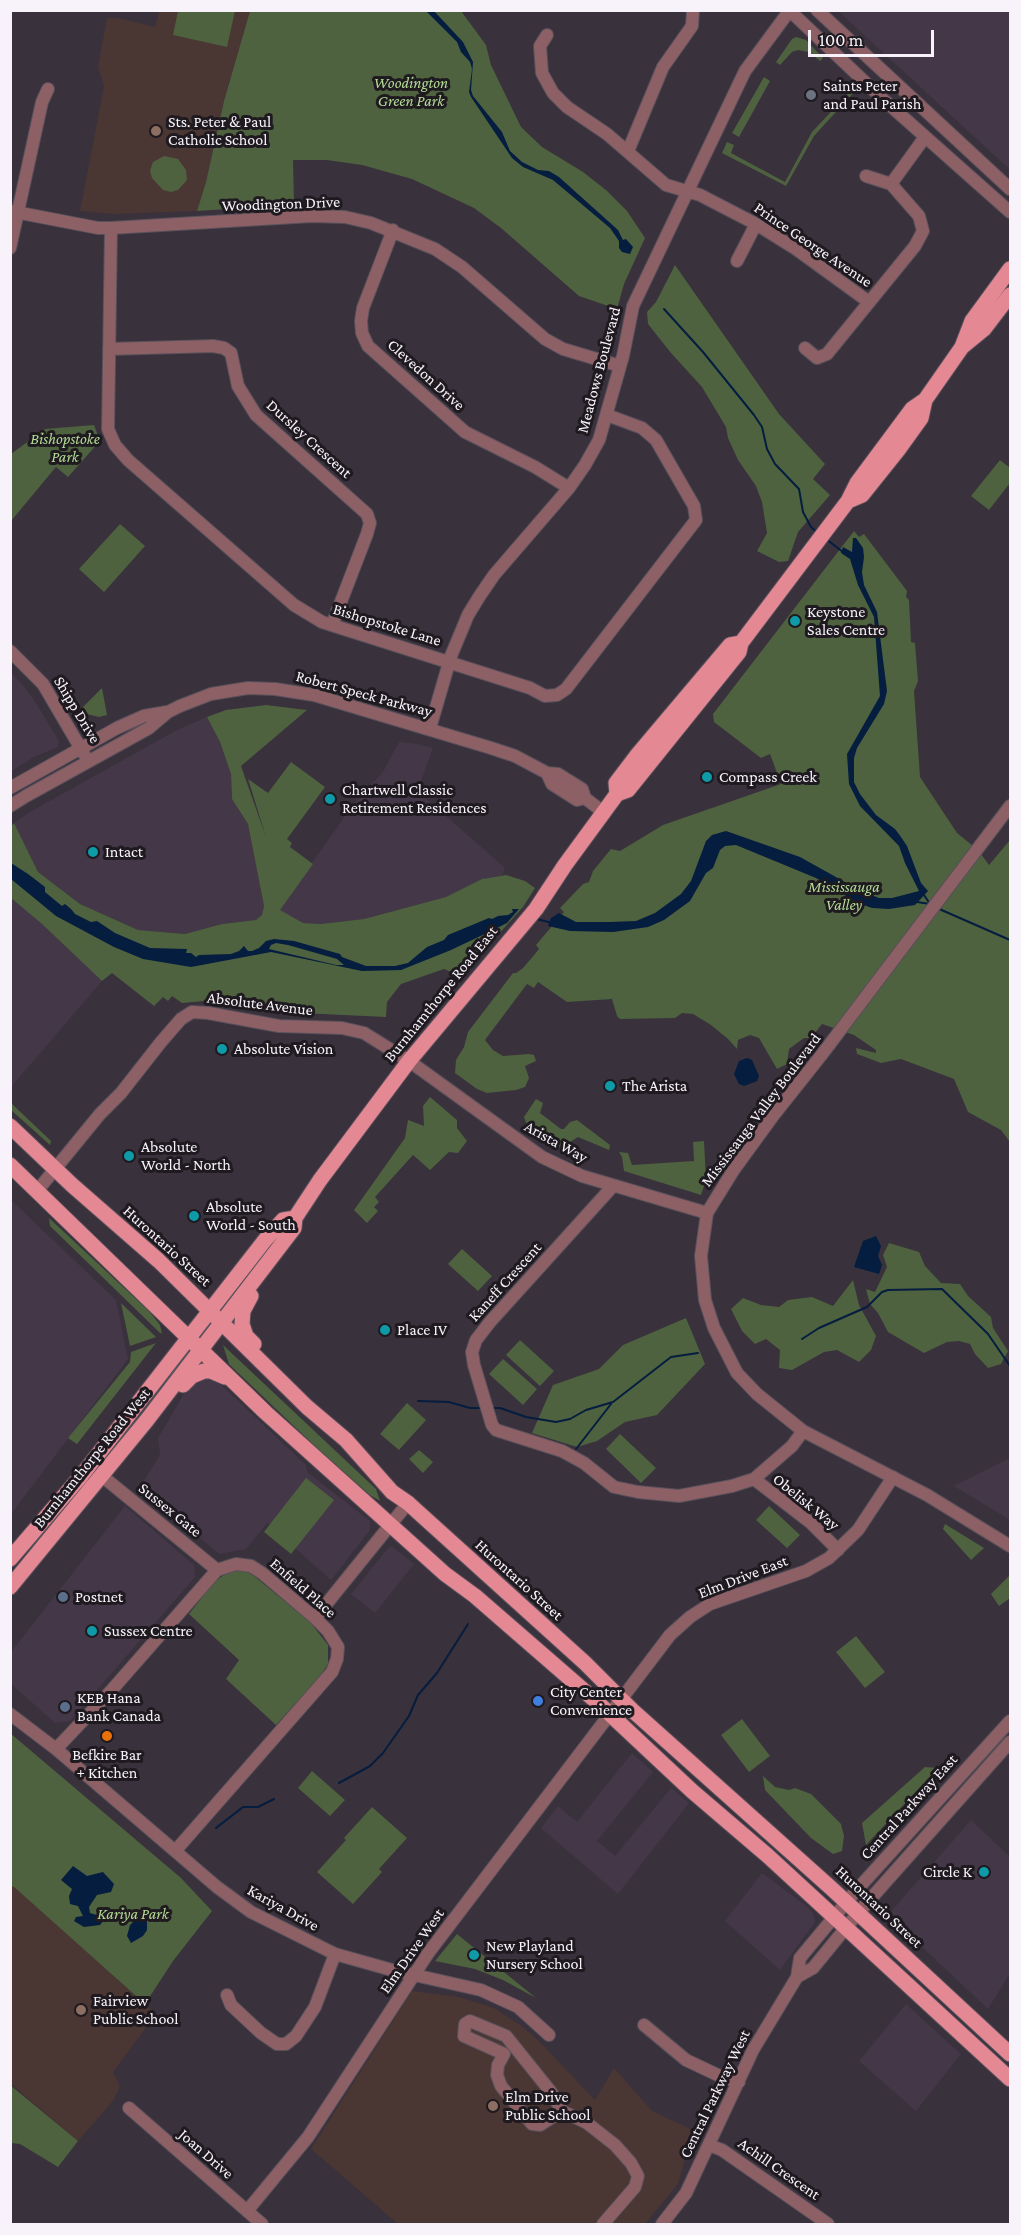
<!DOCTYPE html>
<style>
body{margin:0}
#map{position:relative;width:1021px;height:2235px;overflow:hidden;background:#39313c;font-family:"Crimson Pro",serif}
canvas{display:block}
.frame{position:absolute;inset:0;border:12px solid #f8f3fa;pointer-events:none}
.scale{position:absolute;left:808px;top:30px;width:126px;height:27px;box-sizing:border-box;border:3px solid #f8f3fa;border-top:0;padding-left:8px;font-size:18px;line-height:21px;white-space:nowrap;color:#f8f3fa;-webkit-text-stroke:4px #1e1a1f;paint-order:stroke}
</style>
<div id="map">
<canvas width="1021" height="2235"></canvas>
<div class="frame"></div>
<div class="scale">100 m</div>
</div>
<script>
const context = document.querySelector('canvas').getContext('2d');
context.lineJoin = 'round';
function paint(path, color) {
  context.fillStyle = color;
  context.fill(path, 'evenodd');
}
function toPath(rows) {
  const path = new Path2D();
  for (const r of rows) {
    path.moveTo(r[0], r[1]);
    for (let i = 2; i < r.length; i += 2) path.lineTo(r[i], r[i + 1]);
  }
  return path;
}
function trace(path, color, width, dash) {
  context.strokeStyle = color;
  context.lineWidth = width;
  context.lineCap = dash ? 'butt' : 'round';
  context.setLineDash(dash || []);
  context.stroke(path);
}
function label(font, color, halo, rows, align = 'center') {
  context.font = font + ' "Crimson Pro",serif';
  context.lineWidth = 6;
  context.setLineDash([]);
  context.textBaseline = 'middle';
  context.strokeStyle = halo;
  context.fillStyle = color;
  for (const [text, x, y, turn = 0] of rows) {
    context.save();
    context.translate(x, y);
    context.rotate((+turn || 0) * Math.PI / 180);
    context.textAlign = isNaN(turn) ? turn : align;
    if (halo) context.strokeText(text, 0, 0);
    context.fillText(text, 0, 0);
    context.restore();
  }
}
paint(toPath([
 [838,11,1010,11,1010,171,1006,166],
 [11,673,24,686,37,705,59,741,58,747,34,757,11,771],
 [207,717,220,742,231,774,232,799,248,824,264,906,262,915,256,920,222,924,185,934,138,930,80,904,38,872,14,823,30,812,177,730],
 [399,742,418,744,433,748,418,789,422,795,505,868,502,875,482,879,446,897,364,919,321,924,303,923,279,910,352,806,383,772],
 [11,898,42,924,102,981,11,1087],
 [11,1200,116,1300,128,1359,11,1514],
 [204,1378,217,1381,306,1465,307,1472,370,1521,370,1530,331,1580,267,1523,246,1549,219,1554,140,1487,160,1455,158,1438,185,1392,193,1382],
 [1010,1458,1010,1520,954,1486],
 [125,1506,194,1565,195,1577,70,1721,55,1723,11,1684,11,1652],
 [389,1547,393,1547,414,1564,375,1613,351,1594],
 [632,1753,653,1772,597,1841,615,1856,671,1788,689,1803,618,1894,541,1828,558,1806,577,1822],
 [971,1820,1010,1857,1010,1973,988,2009,888,1915],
 [762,1873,805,1905,813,1913,815,1922,780,1970,725,1921],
 [906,2004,961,2054,916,2111,859,2061]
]), '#443848');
paint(toPath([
 [159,11,250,11,224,101,206,182,197,211,114,214,80,211,104,86,98,67,107,18,119,18,155,27],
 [13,1885,156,2014,113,2072,120,2087,113,2101,78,2141,11,2084,10,1889],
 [412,1991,459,1997,494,2008,520,2025,538,2040,595,2100,614,2068,652,2111,693,2130,678,2184,645,2224,398,2224,311,2149]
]), '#4a3632');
paint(toPath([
 [178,11,235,11,227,47,173,35],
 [250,11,461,11,486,45,491,65,521,127,542,147,583,172,606,190,627,211,645,238,624,284,617,309,579,296,501,228,474,208,412,179,362,165,327,160,293,160,294,205,197,211,206,182,224,101],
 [796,37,806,40,823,58,820,61,809,52,798,50,792,52,780,65,776,62,792,39],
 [764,77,770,81,739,137,732,133],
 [855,86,857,89,814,136,786,186,722,153,727,142,734,145,731,153,785,182,812,132],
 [164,156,178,159,186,170,187,180,178,190,171,192,163,190,152,178,150,171,153,162],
 [675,265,779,414,825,464,813,479,830,495,798,532,788,561,779,562,757,551,767,533,762,502,756,486,738,460,728,438,726,427,702,387,671,353,648,324,647,312,656,302],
 [94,425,100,441,68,477,56,467,11,521,10,478,12,475,11,474,11,454,45,429],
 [1000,460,1010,468,1010,483,989,510,971,496],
 [120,524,145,546,104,592,79,569],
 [854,531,859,537,864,534,907,591,906,597,909,600,911,642,915,643,918,681,914,691,920,777,957,833,978,850,989,865,1010,840,1010,1142,1001,1130,968,1112,954,1079,901,1059,881,1063,857,1054,856,1048,876,1053,876,1050,854,1035,822,1024,811,1038,804,1038,789,1049,787,1064,777,1069,759,1038,750,1035,738,1040,737,1049,728,1039,711,1025,693,1014,682,1013,675,1018,620,1019,617,1016,612,999,567,1002,538,982,534,988,527,984,485,1040,493,1050,503,1056,529,1054,534,1055,536,1061,525,1066,529,1078,525,1087,516,1090,487,1093,477,1089,455,1073,456,1060,464,1047,468,1032,513,973,516,973,523,968,535,954,539,949,536,945,564,912,560,908,583,884,589,882,593,871,611,849,620,851,663,825,781,784,770,754,761,758,714,722,713,714],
 [102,688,107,715,99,717,87,714,81,709],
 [266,705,307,710,241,766,266,837,248,779,268,793,291,762,325,787,287,839,292,843,290,847,313,864,280,910,303,923,321,924,364,919,446,897,482,879,506,875,525,881,535,888,523,907,461,976,444,969,401,984,387,1002,386,1017,280,1012,249,1008,215,1000,182,1003,172,996,168,1001,163,997,154,1006,112,973,102,981,42,924,11,898,10,828,14,823,38,872,80,904,138,930,185,934,222,924,256,920,262,915,264,906,248,824,232,799,231,774,220,742,207,717,226,710],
 [430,1097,457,1120,457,1128,467,1141,458,1153,449,1152,430,1170,413,1155,375,1197,379,1202,374,1207,378,1211,367,1223,354,1210,405,1138,408,1120,424,1126,423,1106],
 [536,1099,543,1103,540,1113,561,1129,564,1129,570,1122,577,1120,610,1145,609,1150,578,1137,561,1148,528,1128,524,1117],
 [11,1103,51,1141,50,1145,11,1110],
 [704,1141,706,1180,701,1195,624,1171,622,1157,619,1152,628,1153,632,1165,694,1161,693,1142],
 [49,1218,149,1311,160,1325,162,1334,159,1332,50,1226],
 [889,1243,919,1252,925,1266,941,1283,960,1284,968,1296,991,1317,993,1328,1008,1351,1001,1364,988,1368,975,1354,970,1344,959,1341,947,1342,924,1353,888,1332,878,1313,870,1304,866,1289,875,1292,887,1267,883,1255],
 [462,1249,492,1276,478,1291,448,1264],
 [853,1280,859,1305,876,1336,871,1350,859,1362,837,1350,824,1352,792,1370,779,1368,780,1350,766,1339,755,1344,742,1331,731,1309,743,1298,761,1305,779,1307,788,1300,812,1297,833,1306],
 [121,1303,156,1337,130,1346],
 [686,1318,705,1364,657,1415,625,1422,597,1441,577,1447,532,1433,553,1385,599,1369,623,1345],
 [520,1340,554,1371,540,1386,506,1355],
 [156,1343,77,1444,68,1438,130,1362,131,1352],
 [223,1345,376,1489,380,1501,370,1495,317,1448,233,1368,229,1364],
 [503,1359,537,1389,523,1405,489,1374],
 [407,1403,426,1420,399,1450,380,1434],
 [620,1434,656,1468,641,1483,606,1449],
 [419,1450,433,1462,423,1473,409,1459],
 [306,1478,334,1500,291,1554,264,1532],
 [769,1506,800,1535,787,1548,756,1520],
 [945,1524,984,1548,971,1560,943,1529],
 [238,1570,248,1572,254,1576,310,1622,328,1645,328,1664,321,1675,276,1725,226,1679,239,1660,189,1614,214,1582,228,1572],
 [1010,1575,1010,1598,999,1606,991,1594],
 [856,1636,885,1672,865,1688,836,1652],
 [742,1719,770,1756,749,1772,721,1735],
 [10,1733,181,1878,212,1911,173,1961,145,2004,13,1886,11,1889],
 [925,1767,938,1768,866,1845,862,1823],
 [312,1771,345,1800,330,1816,298,1788],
 [763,1776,775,1787,789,1790,795,1788,811,1794,841,1824,844,1836,842,1851,833,1854,811,1838,765,1790],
 [372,1807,407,1838,379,1869,382,1872,353,1904,317,1872,346,1840,344,1838],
 [457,1934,536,1998,503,1980,475,1969,435,1961],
 [10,2085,78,2141,58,2167,20,2144,11,2143]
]), '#4e623f');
paint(toPath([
 [426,11,434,11,463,42,473,62,471,90,473,96,502,132,510,151,522,162,538,170,549,171,559,177,618,230,623,240,626,239,633,247,630,254,622,252,619,248,619,241,610,228,553,180,523,167,512,158,471,97,469,92,472,69,470,62,461,52,457,42],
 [853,538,856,538,863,548,864,557,862,572,864,585,877,612,887,691,884,704,857,748,854,758,854,782,860,794,876,815,895,829,901,837,907,846,921,883,928,891,915,905,889,909,872,908,858,903,816,878,736,845,725,846,720,850,713,868,706,873,690,901,664,920,648,927,613,932,570,931,548,926,551,918,559,913,576,922,610,922,636,921,655,913,681,894,691,881,706,841,712,835,726,831,800,857,861,891,879,898,892,898,919,891,905,863,899,846,860,806,849,784,847,754,880,696,874,617,858,585,850,559,841,553,843,547,852,552],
 [11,863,28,874,45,887,45,892,62,906,65,904,71,909,75,914,91,922,97,921,115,933,150,948,187,949,186,953,191,953,196,957,199,955,231,954,239,951,244,946,248,951,252,951,259,948,266,941,274,939,294,941,340,954,342,957,366,966,395,966,408,963,427,947,444,940,448,935,489,918,492,919,498,916,508,915,513,912,512,909,519,909,507,923,493,930,451,950,401,970,362,971,271,952,191,967,143,959,114,947,56,916,11,879],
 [276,943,288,945,337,959,344,965,336,965,269,949,271,945],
 [747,1058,752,1060,759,1076,757,1081,744,1086,739,1084,734,1074,739,1061],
 [876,1236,881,1246,878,1256,882,1265,879,1274,854,1267,863,1241],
 [73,1866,87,1876,103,1872,114,1884,111,1892,97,1895,89,1907,90,1913,103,1917,104,1920,100,1925,84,1927,74,1921,76,1917,83,1916,78,1906,70,1904,69,1896,72,1889,61,1880],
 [142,1918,147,1920,147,1930,143,1936,131,1943,127,1936,130,1925,135,1920]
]), '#051d3f');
trace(toPath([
 [664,309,703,352,754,415,762,427,767,449,775,464,799,489,803,512,811,527,817,532],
 [826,539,843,552],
 [924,895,930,904],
 [917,902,930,904],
 [937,908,1010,940],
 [537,919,552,923],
 [802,1339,819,1328,867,1307,882,1292,888,1290,942,1289,988,1334,1010,1366],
 [418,1401,449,1402,470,1408,483,1408],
 [492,1408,500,1408,526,1417,556,1422,570,1419,586,1410,613,1402,671,1357,698,1353],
 [576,1449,611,1404],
 [339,1783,370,1766,383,1753,409,1716,418,1695,437,1673,468,1624],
 [216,1828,243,1807,258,1807,274,1799]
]), '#051d3f', 2);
const minor = toPath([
 [789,10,885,101,1010,212],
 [817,10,1010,189],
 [547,35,540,46,542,73,553,93,567,107,607,134,666,185,700,195,756,224,796,249,869,302],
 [628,151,663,67,692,26,693,10],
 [891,184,925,137],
 [10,211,98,228,111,228,312,216,345,217,371,223,435,249,462,267,545,339,563,349,620,366],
 [111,228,108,429,115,445,128,460,294,605,322,622,530,688,545,696,557,695,566,689,696,520,694,506,656,440,642,428,607,415],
 [393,230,363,308,361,321,362,333,368,346,465,432,535,467,569,488],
 [10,248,42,102,48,89],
 [737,261,756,224],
 [805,348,817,358,827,354,915,246,923,231,919,216,891,184,866,176],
 [109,349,213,346,224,348,231,353,238,386,256,415,367,514,370,523,367,534,332,625],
 [10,651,43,684,84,754],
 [430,728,451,656,468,615,479,597,494,575,569,488,585,465,599,440,623,356,633,306,745,71,790,10],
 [547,773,552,784,577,800,585,798],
 [10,788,117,728,144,716,167,712],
 [10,806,26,796,149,728,168,712,180,706,211,694,248,688,275,689,314,695,491,748,515,756,547,773,558,774,582,789,585,798,603,812],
 [1010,806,823,1053,773,1116,733,1171,707,1213,701,1256,705,1300,714,1328,737,1373,757,1394,803,1431,927,1495,1010,1546],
 [613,1186,490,1322,476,1340,472,1352,474,1365,492,1425,496,1430,562,1451,584,1463,614,1487,638,1492,679,1496,732,1486,754,1479,792,1446,803,1431],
 [37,1191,100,1114,121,1093,161,1042,181,1019,192,1012,208,1013,279,1026,342,1028,364,1033,409,1061,542,1157,582,1176,707,1213],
 [102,1476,217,1570],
 [754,1479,811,1523,838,1550],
 [315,1618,408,1503],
 [10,1714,56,1749,217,1887,251,1912,335,1954,392,1970,481,1990,518,2007,549,2035],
 [56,1749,110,1692,217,1570,236,1564,251,1566,262,1573,315,1618,328,1631,338,1647,337,1659,332,1672,176,1850],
 [797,1977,813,1968,858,1913,1010,1742],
 [227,1995,231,2005,261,2033,277,2044,286,2044,296,2036,315,2007,335,1954],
 [644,2025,686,2060,724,2078,739,2082],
 [129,2108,262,2224],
 [562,2111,540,2125,532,2124,501,2086,497,2075,498,2065,504,2054,464,2036,465,2024,470,2021,506,2036,551,2092,562,2111,587,2123,615,2145,631,2163,638,2176,635,2187,603,2224],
 [709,2145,722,2150,828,2224],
 [247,2211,308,2137,429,1952,670,1635,690,1617,710,1604,806,1571,829,1558,858,1530,893,1477],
 [662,2224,686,2193,753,2050,797,1977,800,1958,854,1893,1010,1721]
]);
const major = toPath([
 [962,347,984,329,1010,295],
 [848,501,862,495,898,450,921,418,925,400],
 [617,794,616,783,638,754,730,645,741,643],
 [10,1126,72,1185,159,1261,307,1407,346,1440,392,1492,408,1503,585,1663,632,1710,831,1888,1010,2054],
 [10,1165,265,1412,445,1574,475,1596,597,1702,692,1791,768,1856,1010,2079],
 [251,1296,243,1311,242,1324,246,1336,254,1344],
 [183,1385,192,1376,204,1371,211,1371,225,1377],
 [10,1559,82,1475,265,1240,283,1220,295,1218],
 [10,1587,147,1420,294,1228,295,1218,320,1180,409,1061,536,909,565,865,617,794,628,790,739,652,741,643,848,501,857,483,912,409,925,400,962,347,972,321,1010,269]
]);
trace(minor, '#58505a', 14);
trace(major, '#58505a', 17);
trace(minor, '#8d6065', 12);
trace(major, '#e48894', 15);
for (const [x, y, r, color] of [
 [811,95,6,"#6b7280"],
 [156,131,6,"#8d6e63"],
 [795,621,6,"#0f9aa8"],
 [707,777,6,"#0f9aa8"],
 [330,799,6,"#0f9aa8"],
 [93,852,6,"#0f9aa8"],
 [222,1049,6,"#0f9aa8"],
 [610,1086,6,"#0f9aa8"],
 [129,1156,6,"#0f9aa8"],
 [194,1216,6,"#0f9aa8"],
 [385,1330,6,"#0f9aa8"],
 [63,1597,6,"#5c6f8a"],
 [92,1631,6,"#0f9aa8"],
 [538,1701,6,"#3f7fe0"],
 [65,1707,6,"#5c6f8a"],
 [107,1736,6,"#e8710a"],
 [984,1872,6,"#0f9aa8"],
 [474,1955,6,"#0f9aa8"],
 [81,2010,6,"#8d6e63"],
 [493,2106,6,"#8d6e63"]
]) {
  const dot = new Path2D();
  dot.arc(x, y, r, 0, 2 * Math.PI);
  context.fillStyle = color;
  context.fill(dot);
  trace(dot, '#1e1a1f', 2);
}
label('italic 16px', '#b3db95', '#1e1a1f', [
 ["Woodington",411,83],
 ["Green Park",411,101],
 ["Bishopstoke",65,439],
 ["Park",65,457],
 ["Mississauga",844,887],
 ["Valley",844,905],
 ["Kariya Park",133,1914]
]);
label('16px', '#f8f3fa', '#1e1a1f', [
 ["Saints Peter",823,86],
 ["and Paul Parish",823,104],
 ["Sts. Peter & Paul",168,122],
 ["Catholic School",168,140],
 ["Keystone",807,612],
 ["Sales Centre",807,630],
 ["Compass Creek",719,777],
 ["Chartwell Classic",342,790],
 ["Retirement Residences",342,808],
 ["Intact",105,852],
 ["Absolute Vision",234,1049],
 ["The Arista",622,1086],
 ["Absolute",141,1147],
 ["World - North",141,1165],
 ["Absolute",206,1207],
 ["World - South",206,1225],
 ["Place IV",397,1330],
 ["Postnet",75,1597],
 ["Sussex Centre",104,1631],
 ["City Center",550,1692],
 ["Convenience",550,1710],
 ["KEB Hana",77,1698],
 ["Bank Canada",77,1716],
 ["Befkire Bar",107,1755,"center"],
 ["+ Kitchen",107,1773,"center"],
 ["Circle K",972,1872,"right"],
 ["New Playland",486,1946],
 ["Nursery School",486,1964],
 ["Fairview",93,2001],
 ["Public School",93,2019],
 ["Elm Drive",505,2097],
 ["Public School",505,2115]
], 'left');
label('16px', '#f8f3fa', '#1e1a1f', [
 ["Woodington Drive",281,204,-2],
 ["Prince George Avenue",813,245,34],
 ["Meadows Boulevard",599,370,-75],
 ["Clevedon Drive",426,375,42],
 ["Dursley Crescent",309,439,42],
 ["Bishopstoke Lane",387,625,17],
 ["Robert Speck Parkway",364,694,15],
 ["Shipp Drive",77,710,59],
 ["Burnhamthorpe Road East",441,994,-51],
 ["Absolute Avenue",260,1004,7],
 ["Mississauga Valley Boulevard",761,1110,-53],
 ["Arista Way",556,1142,29],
 ["Hurontario Street",167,1246,42],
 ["Kaneff Crescent",505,1282,-48],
 ["Burnhamthorpe Road West",92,1458,-51],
 ["Obelisk Way",806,1502,39],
 ["Sussex Gate",170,1510,39],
 ["Elm Drive East",743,1577,-21],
 ["Hurontario Street",519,1580,42],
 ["Enfield Place",303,1588,41],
 ["Central Parkway East",909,1807,-48],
 ["Hurontario Street",879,1907,43],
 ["Kariya Drive",283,1908,29],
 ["Elm Drive West",412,1951,-55],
 ["Central Parkway West",715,2094,-64],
 ["Joan Drive",206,2154,41],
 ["Achill Crescent",779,2169,35]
]);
</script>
